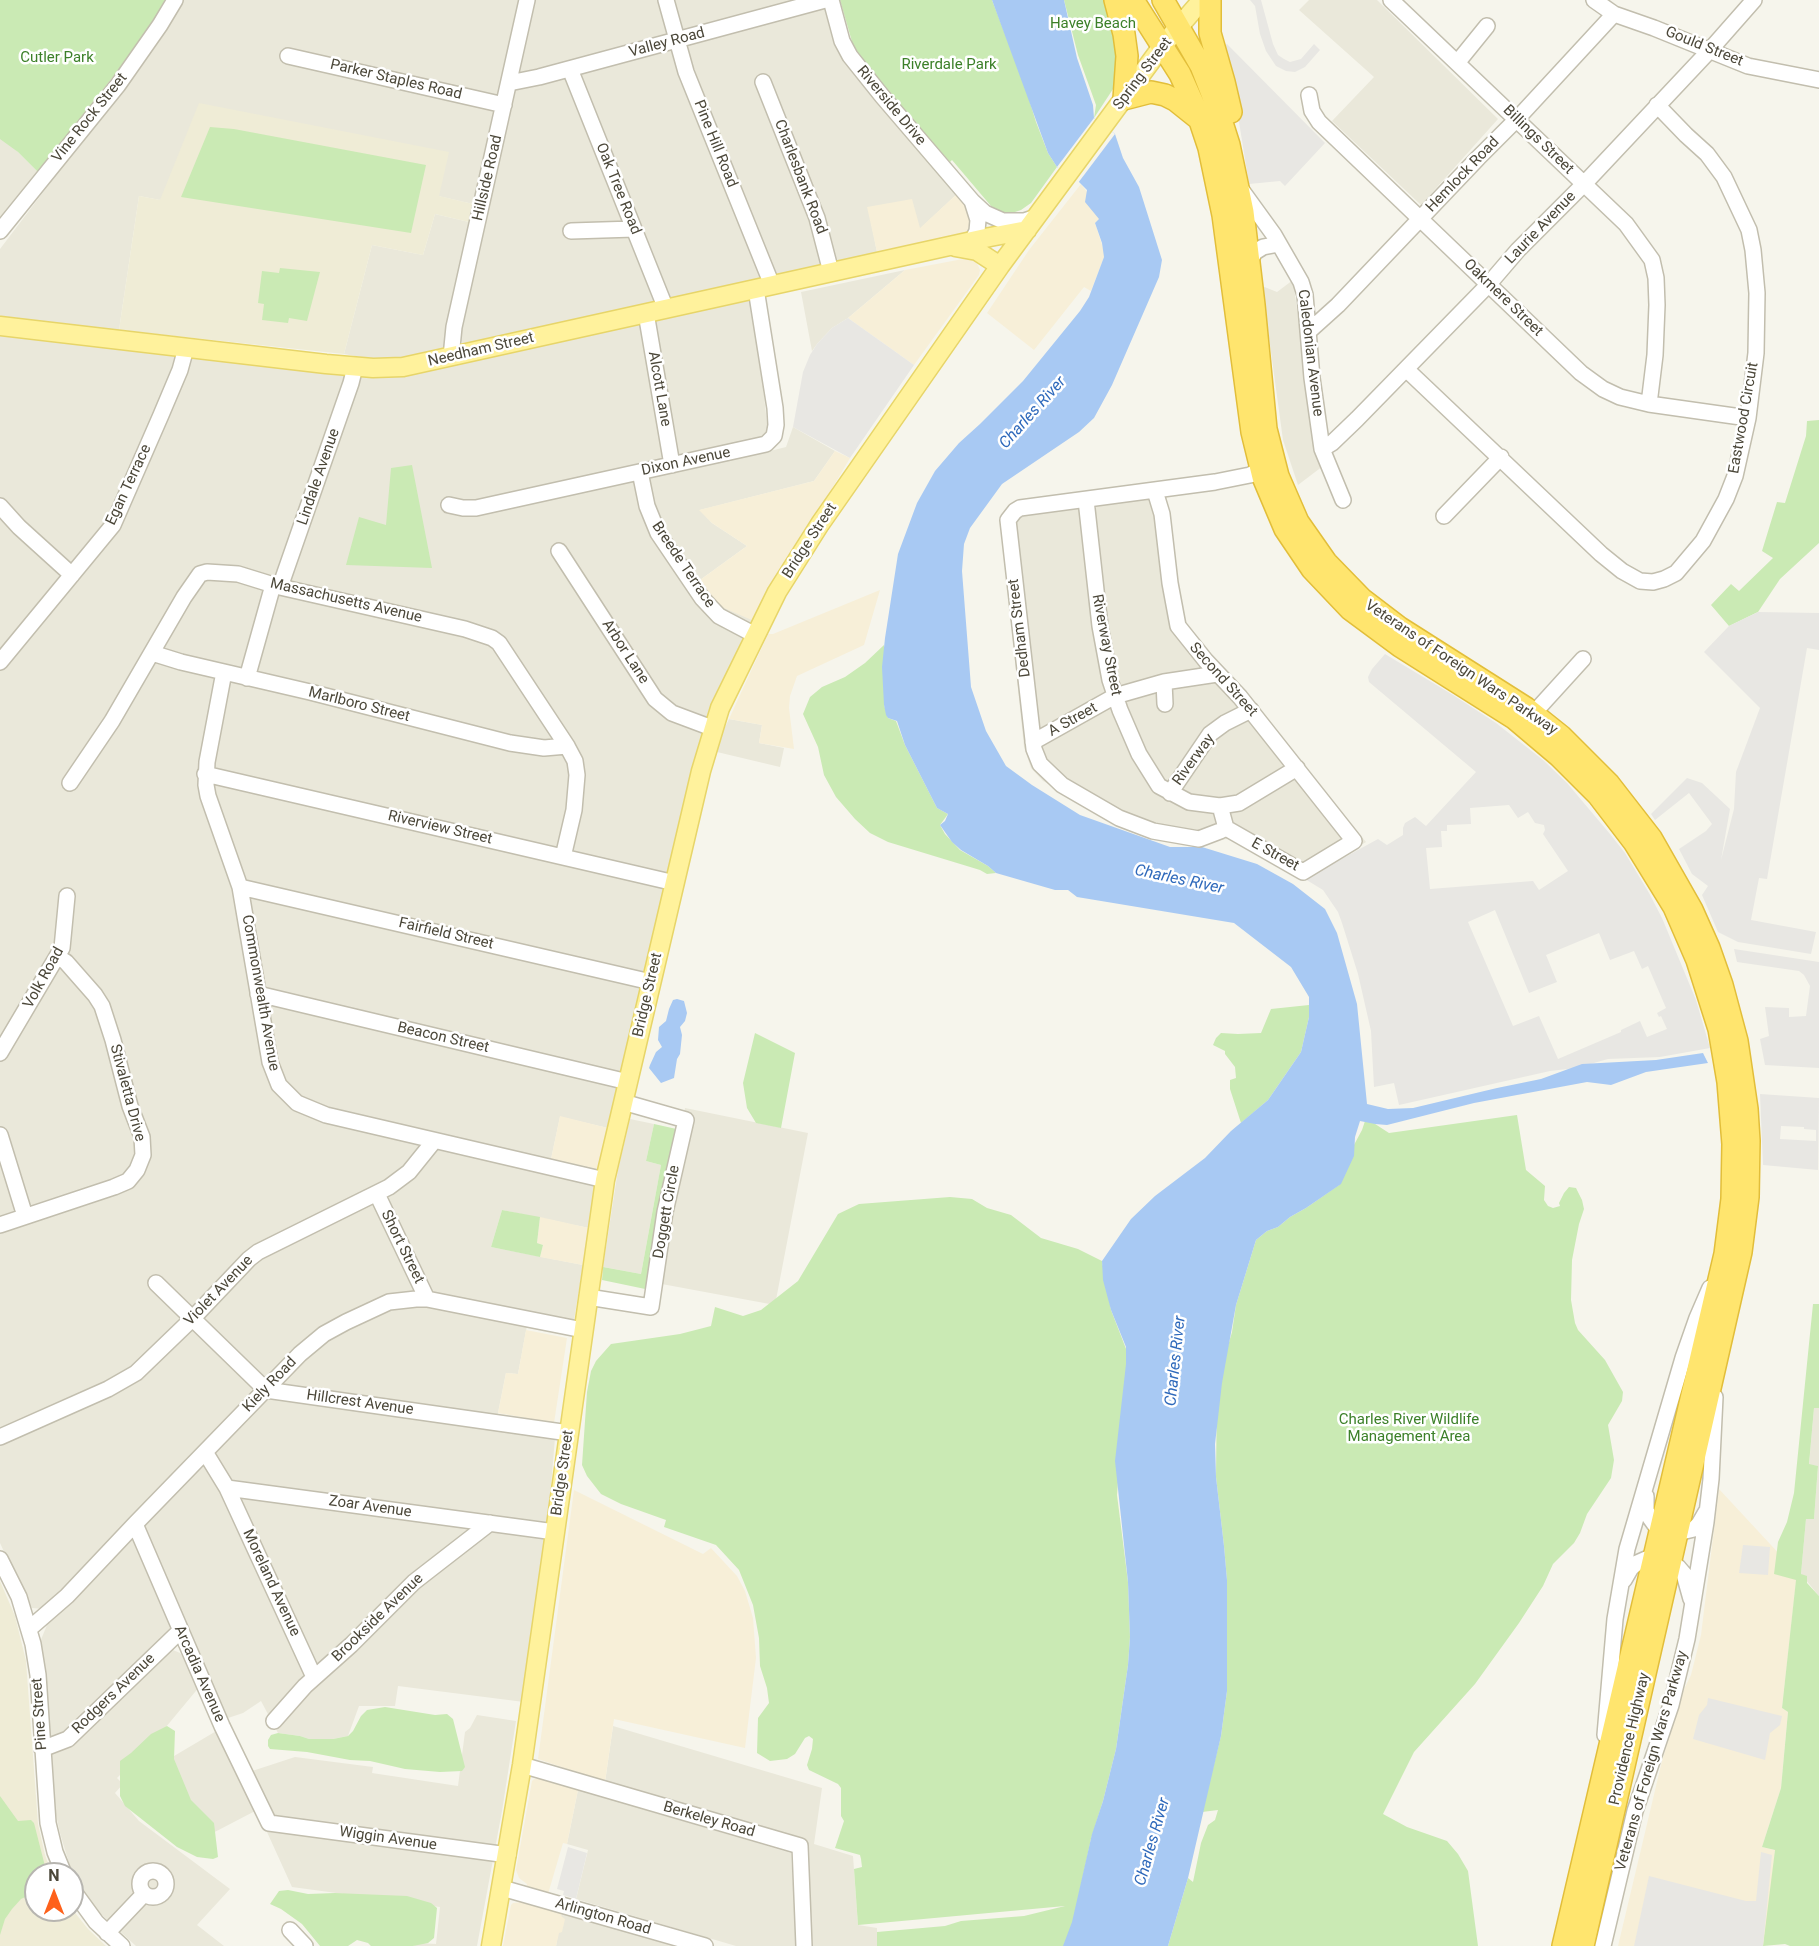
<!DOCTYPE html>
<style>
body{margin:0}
#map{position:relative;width:1819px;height:1946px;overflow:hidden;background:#f6f5ec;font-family:Roboto,sans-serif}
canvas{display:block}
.north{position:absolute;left:24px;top:1862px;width:60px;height:60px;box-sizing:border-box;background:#fff;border:2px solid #b7b5b0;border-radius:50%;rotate:0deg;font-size:16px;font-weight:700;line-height:24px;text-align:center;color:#4b4739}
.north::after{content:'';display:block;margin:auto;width:21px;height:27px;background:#fe611b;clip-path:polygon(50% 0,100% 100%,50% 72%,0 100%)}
</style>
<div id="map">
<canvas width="1819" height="1946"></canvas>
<div class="north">N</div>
</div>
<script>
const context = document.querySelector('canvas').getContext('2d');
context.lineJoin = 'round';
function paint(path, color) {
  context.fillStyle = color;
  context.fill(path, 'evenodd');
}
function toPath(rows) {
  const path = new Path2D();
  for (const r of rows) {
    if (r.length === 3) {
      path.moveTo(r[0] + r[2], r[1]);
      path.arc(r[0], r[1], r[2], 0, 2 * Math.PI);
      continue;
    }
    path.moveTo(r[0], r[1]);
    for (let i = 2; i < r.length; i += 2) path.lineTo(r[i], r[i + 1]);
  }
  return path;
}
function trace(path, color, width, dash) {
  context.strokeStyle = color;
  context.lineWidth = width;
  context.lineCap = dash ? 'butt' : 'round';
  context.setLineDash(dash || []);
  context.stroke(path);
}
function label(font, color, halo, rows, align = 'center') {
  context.font = font + ' Roboto,sans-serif';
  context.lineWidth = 5;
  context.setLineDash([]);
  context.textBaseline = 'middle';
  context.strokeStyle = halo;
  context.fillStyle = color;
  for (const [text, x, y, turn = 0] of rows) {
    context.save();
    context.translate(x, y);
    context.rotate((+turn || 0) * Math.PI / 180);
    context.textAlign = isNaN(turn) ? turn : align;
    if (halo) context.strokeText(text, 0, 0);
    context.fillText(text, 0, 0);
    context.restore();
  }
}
paint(toPath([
 [183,0,520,0,473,204,438,196,448,152,160,200,139,196,119,330,0,316,0,249,154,46],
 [531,0,825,0,841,56,958,193,920,229,868,207,878,257,465,348,458,336],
 [1309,0,1377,0,1498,119,1421,205,1332,121,1374,77,1299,10],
 [0,134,38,172,0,220],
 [435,214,469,222,445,346,439,353,389,362,344,354,372,245,423,255],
 [905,270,848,318,832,328,817,344,812,351,801,292],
 [1293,280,1309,398,1323,466,1298,485,1283,440,1262,286,1277,292],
 [744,299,754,304,770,451,786,447,793,427,835,451,814,481,700,510,712,523,747,546,700,580,754,621,708,715,670,864,608,1128,560,1117,551,1159,598,1169,589,1228,502,1210,491,1247,583,1265,574,1320,563,1321,529,1315,518,1374,506,1373,495,1428,555,1438,548,1521,524,1702,398,1686,395,1706,359,1706,348,1736,333,1739,309,1739,300,1736,278,1733,261,1701,243,1713,225,1719,186,1624,67,1733,52,1739,49,1733,40,1642,47,1625,45,1609,32,1608,27,1601,0,1543,0,335,398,375],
 [1165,485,1180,605,1187,625,1366,842,1305,879,1228,839,1198,843,1116,823,1043,781,1031,768,1024,747,1000,517,1013,504],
 [729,719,762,725,759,743,784,748,780,767,717,752,723,731],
 [685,1108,808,1133,775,1305,651,1282],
 [630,1119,654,1124,646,1161,661,1165,641,1274,603,1267,618,1170],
 [1814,1408,1819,1408,1819,1596,1801,1574,1806,1519,1814,1519,1818,1466,1809,1465],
 [173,1650,180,1653,187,1661,200,1686,156,1739,117,1778,123,1784,115,1793,139,1821,230,1889,197,1925,224,1946,136,1946,125,1936,100,1913,83,1893,69,1863,60,1833,53,1801,50,1753,166,1652],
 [477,1715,516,1721,502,1811,477,1946,413,1946,420,1943,436,1944,440,1907,292,1887,257,1810,209,1835,169,1759,218,1730,240,1775,295,1757,373,1767,372,1773,458,1786,465,1732,470,1728],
 [613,1726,822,1788,814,1844,853,1856,858,1925,877,1928,877,1946,812,1946,808,1843,605,1782],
 [578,1790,791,1853,797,1946,736,1946,576,1899,588,1850,567,1844],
 [562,1911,682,1946,556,1946]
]), '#eae8da');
paint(toPath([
 [1081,184,1106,217,1095,223,1104,251,1104,257,1091,291,1084,287,1034,350,987,313,1029,250],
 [958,193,970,209,973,230,967,233,877,252,867,207,912,199,920,228],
 [968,258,976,261,980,270,979,275,914,365,848,318,905,270],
 [835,451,850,458,754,621,717,605,700,580,747,546,712,523,699,510,814,481],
 [880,590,864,645,797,676,790,696,789,708,794,749,759,743,762,725,729,719,768,634,773,634],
 [560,1116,608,1128,598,1169,551,1159],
 [540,1217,589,1228,583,1265,540,1257,543,1245,537,1243],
 [526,1330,567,1338,554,1423,498,1413,506,1373,518,1374],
 [1719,1489,1797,1573,1782,1708,1788,1712,1781,1788,1762,1847,1775,1850,1765,1946,1618,1946,1662,1761,1684,1689,1691,1675,1701,1635],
 [574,1490,703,1554,711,1548,737,1576,745,1591,753,1618,756,1658,745,1748,614,1719,605,1782,538,1759],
 [540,1776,578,1790,567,1844,563,1843,548,1894,527,1888,527,1884,519,1878,516,1870,532,1781,534,1779,539,1779],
 [523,1902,562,1911,561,1916,565,1919,562,1932,559,1933,556,1946,503,1946,511,1905,513,1903]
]), '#f7efd8');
paint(toPath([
 [199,103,449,152,439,196,473,204,469,222,435,214,423,255,372,245,344,354,119,330,139,196,160,200],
 [0,1581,15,1616,26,1661,38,1824,45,1855,52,1874,36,1874,36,1910,72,1909,88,1929,106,1946,0,1946]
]), '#efecd6');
paint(toPath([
 [0,0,165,0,148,30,135,49,38,172,18,152,0,139],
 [840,0,992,0,1025,86,1036,122,1048,153,1057,167,1031,203,1021,210,1012,213,1003,213,991,206,952,160,950,162,927,136,863,61,853,45],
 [1064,0,1111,0,1117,63,1115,86,1094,118,1096,105,1078,55],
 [210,127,234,129,426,165,411,233,181,197],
 [280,268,320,272,307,321,289,318,288,323,262,320,264,304,258,303,262,271,279,273],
 [1819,420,1819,543,1780,579,1758,612,1729,626,1711,605,1731,584,1739,591,1773,558,1762,551,1777,502,1785,503,1806,436,1807,421],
 [412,465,432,568,346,565,359,517,386,525,391,468],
 [884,645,884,705,888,718,896,721,905,745,937,808,948,814,940,825,945,834,960,850,988,866,996,873,987,874,980,870,888,842,870,833,855,819,836,797,824,775,818,747,803,714,810,697,822,687,845,677,865,663],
 [1309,1005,1309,1017,1301,1052,1268,1100,1241,1123,1230,1089,1230,1080,1236,1078,1235,1067,1225,1054,1225,1051,1213,1045,1216,1038,1221,1033,1238,1034,1261,1033,1271,1009],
 [755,1033,795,1053,781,1128,756,1123,747,1108,743,1083],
 [1517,1115,1526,1170,1545,1186,1544,1200,1548,1206,1553,1208,1560,1206,1559,1203,1564,1193,1569,1187,1576,1188,1582,1200,1584,1209,1579,1224,1572,1260,1571,1300,1575,1323,1578,1330,1605,1360,1623,1392,1622,1401,1608,1425,1614,1460,1611,1478,1587,1514,1580,1533,1574,1543,1553,1564,1543,1586,1519,1623,1475,1684,1414,1752,1383,1814,1407,1827,1447,1841,1458,1854,1468,1871,1478,1946,1168,1946,1188,1878,1193,1882,1201,1843,1208,1825,1215,1820,1218,1810,1202,1812,1221,1736,1227,1691,1227,1580,1224,1546,1216,1477,1217,1384,1232,1332,1236,1305,1256,1240,1267,1231,1278,1227,1290,1217,1306,1208,1339,1185,1348,1156,1362,1130,1365,1121,1372,1122,1389,1133],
 [654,1124,681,1130,650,1290,602,1280,603,1267,641,1274,661,1165,646,1161],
 [950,1197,972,1199,987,1208,1011,1215,1041,1238,1078,1249,1102,1261,1111,1310,1128,1354,1117,1495,1128,1582,1130,1637,1128,1665,1116,1749,1103,1801,1091,1839,1073,1922,1065,1946,877,1946,877,1932,945,1926,961,1921,1024,1916,1065,1906,858,1925,854,1869,862,1867,861,1859,860,1855,835,1848,844,1821,841,1816,841,1788,838,1784,809,1770,807,1765,812,1749,813,1739,809,1736,805,1738,795,1754,787,1759,770,1761,757,1753,758,1718,769,1703,767,1688,760,1666,759,1638,753,1605,739,1570,716,1545,664,1527,666,1520,621,1504,601,1494,587,1476,582,1465,587,1392,591,1371,596,1361,611,1344,680,1334,711,1326,715,1307,743,1316,761,1310,798,1281,838,1214,859,1204],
 [502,1210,540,1217,537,1243,543,1245,540,1257,491,1247],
 [1813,1304,1819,1304,1819,1408,1814,1408,1809,1464,1818,1466,1814,1519,1806,1519,1801,1574,1807,1576,1807,1583,1819,1596,1819,1946,1790,1946,1785,1944,1763,1946,1775,1850,1762,1847,1781,1788,1788,1712,1782,1708,1796,1580,1774,1574,1778,1542,1787,1522,1794,1493],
 [385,1707,435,1715,447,1714,453,1719,465,1767,462,1771,440,1772,405,1769,370,1761,350,1760,307,1752,270,1749,268,1746,268,1740,271,1735,278,1733,300,1736,309,1739,333,1739,348,1736,353,1731,361,1716,367,1710],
 [167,1726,175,1731,174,1759,191,1800,214,1823,218,1857,213,1859,197,1857,177,1847,125,1806,120,1796,120,1761,131,1753,151,1734],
 [0,1796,18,1821,31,1820,34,1823,47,1874,36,1874,36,1892,21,1899,12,1909,5,1919,0,1935],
 [288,1890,308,1894,335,1893,407,1896,431,1903,437,1908,434,1938,428,1943,413,1946,371,1946,368,1943,357,1940,348,1946,320,1946,302,1924,281,1909,270,1904,279,1891]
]), '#caeab4');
paint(toPath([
 [1250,0,1261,0,1273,44,1278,55,1284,59,1290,62,1301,59,1314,44,1320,50,1305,67,1295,72,1286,71,1276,66,1266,51,1260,34,1255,6],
 [1227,44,1325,143,1285,186,1280,181,1249,184,1231,72,1222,47],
 [848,318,914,365,850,458,793,427,803,372,810,355,817,344,832,328],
 [1758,612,1819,613,1819,650,1807,648,1767,879,1759,878,1751,920,1816,932,1811,954,1738,942,1718,932,1702,895,1708,886,1692,874,1679,849,1706,831,1712,824,1689,793,1655,820,1651,814,1687,778,1702,783,1730,809,1721,860,1734,809,1736,772,1760,708,1704,652,1729,626],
 [1385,654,1453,695,1496,723,1543,760,1567,783,1610,834,1625,853,1649,893,1662,918,1696,1000,1710,1048,1660,1057,1608,1059,1576,1068,1550,1071,1399,1105,1394,1083,1374,1087,1371,1031,1358,974,1342,923,1338,912,1323,890,1305,879,1378,839,1387,845,1403,835,1403,828,1405,823,1415,817,1426,826,1476,772,1369,682,1368,677,1372,669],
 [1509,805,1518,818,1528,812,1535,823,1544,825,1545,830,1543,834,1568,871,1539,890,1533,881,1430,889,1426,848,1442,847,1441,831,1447,831,1447,825,1471,824,1470,808],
 [1495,910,1529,993,1557,982,1546,955,1599,933,1610,960,1634,951,1642,969,1648,966,1666,1008,1657,1013,1659,1017,1661,1016,1667,1029,1647,1037,1640,1021,1621,1030,1621,1032,1558,1059,1539,1016,1513,1026,1468,922],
 [1734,949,1819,962,1819,1068,1765,1065,1760,1039,1769,1036,1765,1007,1789,1008,1789,1017,1806,1016,1810,986,1804,975,1799,971,1737,962],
 [1760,1094,1819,1098,1818,1170,1763,1165],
 [1781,1126,1804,1127,1804,1129,1816,1130,1816,1141,1780,1139],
 [1743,1545,1770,1547,1768,1575,1739,1573],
 [1708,1698,1782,1716,1780,1725,1770,1733,1765,1760,1693,1739,1699,1715,1707,1705],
 [568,1847,587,1853,576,1899,563,1895,564,1891,557,1889],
 [1761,1852,1772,1855,1763,1946,1634,1946,1649,1876,1746,1901,1756,1901]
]), '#e8e7e3');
paint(toPath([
 [992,0,1064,0,1077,58,1093,105,1094,118,1115,134,1123,158,1139,187,1162,260,1159,277,1112,385,1094,418,1079,432,1002,484,970,528,964,544,962,571,971,687,986,731,1006,766,1032,785,1080,815,1170,847,1202,847,1257,864,1293,884,1325,909,1337,933,1357,1004,1367,1104,1388,1109,1413,1108,1497,1088,1541,1079,1582,1064,1656,1060,1703,1053,1708,1063,1646,1072,1611,1085,1587,1082,1474,1103,1387,1125,1375,1124,1360,1121,1355,1137,1354,1156,1341,1184,1306,1208,1290,1217,1278,1227,1267,1231,1256,1240,1236,1305,1222,1383,1215,1444,1216,1477,1224,1546,1227,1580,1227,1691,1221,1736,1188,1878,1168,1946,1063,1946,1072,1922,1092,1834,1103,1801,1116,1749,1128,1665,1130,1637,1128,1582,1115,1461,1126,1364,1126,1347,1111,1310,1103,1280,1102,1261,1131,1219,1155,1196,1205,1158,1231,1131,1268,1100,1301,1052,1309,1017,1309,997,1291,967,1234,923,1077,897,1068,890,1055,890,996,873,988,866,961,850,952,842,940,825,945,821,948,814,937,808,905,745,897,721,888,718,886,715,884,705,882,667,885,638,898,554,917,503,935,471,959,443,980,424,1023,381,1080,311,1089,297,1104,257,1102,243,1095,223,1099,219,1085,202,1087,190,1079,182,1057,167,1048,153],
 [677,999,684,1001,687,1013,685,1021,680,1027,682,1035,680,1054,677,1059,674,1078,661,1083,649,1068,650,1065,656,1052,662,1047,658,1040,659,1027,666,1021,669,1009,673,1000]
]), '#a8c9f3');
paint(toPath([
 [1094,118,1115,134,1078,183,1057,167]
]), '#f6f5ec');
const minor = toPath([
 [666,0,686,72,772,285],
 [831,0,842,41,850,56,882,96,972,201,985,213,1003,221,1024,221,1036,217],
 [1391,0,1626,224,1652,260,1656,278,1657,305,1655,355,1649,404],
 [1594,0,1614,14,1654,28,1748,66,1819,80],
 [288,56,504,105],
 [1457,63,1487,26],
 [570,69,666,309],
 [763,82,817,218,831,272],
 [509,83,539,77,825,0],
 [1309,95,1312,111,1319,122,1581,373,1603,389,1620,397,1649,404,1748,418],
 [1240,188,1274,235,1301,282,1305,295,1312,378,1322,449,1343,500],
 [0,231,118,85,160,25,175,0],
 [571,231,634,229],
 [972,241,977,231,978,220,972,201],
 [1249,262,1255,252,1263,247,1279,244],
 [646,313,672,465],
 [1308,332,1338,305,1478,158,1517,119,1614,14],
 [451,357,454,327,527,0],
 [1406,369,1601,554,1622,571,1640,581,1653,582,1664,579,1676,573,1703,541,1726,499,1735,476,1748,418,1756,353,1757,293,1753,250,1749,230,1724,177,1707,154,1686,135,1657,105],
 [1322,449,1332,443,1357,419,1488,285,1518,250,1584,184,1710,50,1754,0],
 [640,472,647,506,658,533,702,598,719,616,755,635],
 [1155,491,1162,514,1170,583,1178,626,1206,661,1240,697,1354,841,1303,872,1226,828],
 [1086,500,1100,626,1110,680,1120,710,1139,754,1159,786,1189,802,1220,806,1239,803,1297,768],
 [449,505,463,508,476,508,766,444,774,436,776,425,775,408,756,289],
 [0,506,19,527,72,575],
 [1444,516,1501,457],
 [559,551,655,699,672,713,712,728],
 [280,587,351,383,355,367],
 [152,653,181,662,310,692,510,743,544,748,567,746],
 [0,662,113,525,161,415,180,370,186,348],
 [224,672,207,762,206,785,208,796,240,887,270,1062,279,1085,297,1103,326,1115,605,1180],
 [247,678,273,585],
 [1164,682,1165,704],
 [1533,714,1583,659],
 [1033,742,1115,696,1164,682,1217,674],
 [205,774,675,883],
 [70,783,112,721,184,597,200,574,207,572,238,574,280,587,465,629,492,638,499,643,567,746,575,761,577,775,574,810,563,857],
 [1170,793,1210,734,1225,723,1251,710],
 [1220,806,1226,828,1220,831,1199,839,1153,831,1119,818,1062,785,1040,764,1034,749,1008,520,1015,511,1020,508,1215,482,1250,475,1260,470],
 [240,887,651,982],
 [258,994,628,1082],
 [0,1053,62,948,67,896],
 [0,1135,25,1216],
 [377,1194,427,1299],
 [0,1225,114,1187,128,1181,137,1170,143,1155,142,1137,130,1106,113,1040,102,1006,95,995,66,962,58,957],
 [156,1283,266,1390,569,1433],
 [588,1297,651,1307,665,1212,686,1120,623,1102],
 [0,1437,108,1389,136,1373,192,1319,249,1259,258,1252,389,1187,409,1172,434,1141],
 [205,1452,227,1488,555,1532],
 [227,1488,314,1677],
 [1646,1496,1646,1510,1650,1518,1655,1525,1670,1532,1677,1533,1694,1529,1699,1524,1706,1512],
 [135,1524,222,1726,269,1823,508,1855],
 [0,1559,19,1597,33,1644,38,1675,48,1823,55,1852,64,1874],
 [1624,1580,1631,1568,1637,1563,1646,1559,1664,1558,1678,1567,1684,1574,1691,1599],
 [29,1629,67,1596,135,1524,300,1354,324,1334,346,1322,389,1302,416,1299,427,1299,583,1330],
 [274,1721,305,1686,351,1645,414,1582,490,1523],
 [1605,1735,1615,1619,1627,1549,1683,1358,1697,1318,1710,1288],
 [42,1749,68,1739,180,1631],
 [522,1765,800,1846,804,1946],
 [153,1884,13],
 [502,1888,705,1946],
 [72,1889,96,1922,122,1946],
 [290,1930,305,1946],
 [107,1933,144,1894],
 [1603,1946,1635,1811,1671,1705,1687,1639,1706,1522,1711,1479,1715,1397]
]);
const major = toPath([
 [955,247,977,251,1000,266],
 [0,326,326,364,373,368,403,367,990,237,1027,230],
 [491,1946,522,1765,605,1180,701,771,720,708,777,592,820,524,1000,266,1163,45,1202,0]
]);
const highway = toPath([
 [1115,0,1124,34,1127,56,1124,99,1151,92,1165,95,1175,100,1200,120],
 [1133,0,1180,74,1197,112,1209,148,1223,215,1252,432,1263,477,1285,529,1312,569,1350,609,1400,646,1514,718,1559,756,1598,795,1634,842,1674,907,1697,960,1719,1029,1728,1082,1733,1144,1732,1199,1725,1254,1563,1946],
 [1163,0,1201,66,1216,104,1229,145,1243,212,1254,305,1266,429,1278,476,1298,522,1326,562,1362,599,1400,628,1526,708,1561,736,1609,784,1651,838,1692,910,1709,948,1722,985,1737,1041,1747,1109,1749,1141,1748,1197,1741,1252,1583,1946],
 [1210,0,1210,33,1224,82,1231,112]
]);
trace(minor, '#c2beae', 18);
trace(major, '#e7d569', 21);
trace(highway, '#e2be3a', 24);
trace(minor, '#fff', 15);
trace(major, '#fff29c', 18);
trace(highway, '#ffe56e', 21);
label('15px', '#3c8029', '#fff', [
 ["Havey Beach",1093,24],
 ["Cutler Park",57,58],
 ["Riverdale Park",949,65],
 ["Charles River Wildlife",1409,1420],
 ["Management Area",1409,1437]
]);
label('15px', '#4b4739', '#fff', [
 ["Valley Road",667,43,-15],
 ["Gould Street",1704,47,22],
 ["Spring Street",1143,74,-53],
 ["Parker Staples Road",396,80,13],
 ["Riverside Drive",891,106,50],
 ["Vine Rock Street",90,118,-51],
 ["Billings Street",1538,140,44],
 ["Pine Hill Road",715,144,68],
 ["Hemlock Road",1463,175,-46],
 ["Charlesbank Road",800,177,69],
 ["Hillside Road",488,178,-77],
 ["Oak Tree Road",618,189,68],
 ["Laurie Avenue",1541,228,-46],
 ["Oakmere Street",1503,298,44],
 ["Needham Street",481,350,-13],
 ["Caledonian Avenue",1310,353,83],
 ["Alcott Lane",659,389,80],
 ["Eastwood Circuit",1744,418,-80],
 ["Dixon Avenue",686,462,-12],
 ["Lindale Avenue",319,477,-71],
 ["Egan Terrace",129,485,-65],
 ["Bridge Street",810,541,-57],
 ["Breede Terrace",683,565,56],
 ["Massachusetts Avenue",346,601,13],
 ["Dedham Street",1020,628,-97],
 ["Riverway Street",1106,645,79],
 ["Arbor Lane",625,652,57],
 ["Veterans of Foreign Wars Parkway",1461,668,34],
 ["Second Street",1223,680,48],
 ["Marlboro Street",359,705,14],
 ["A Street",1073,720,-29],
 ["Riverway",1194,760,-54],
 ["Riverview Street",440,828,13],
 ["E Street",1275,855,29],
 ["Fairfield Street",446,934,13],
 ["Volk Road",44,978,-61],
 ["Commonwealth Avenue",260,993,80],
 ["Bridge Street",648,995,-77],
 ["Beacon Street",443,1038,13],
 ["Stivaletta Drive",127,1093,75],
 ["Doggett Circle",667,1212,-80],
 ["Short Street",402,1247,64],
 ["Violet Avenue",219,1291,-46],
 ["Kiely Road",270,1385,-46],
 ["Hillcrest Avenue",360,1403,8],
 ["Bridge Street",563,1473,-82],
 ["Zoar Avenue",370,1507,8],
 ["Moreland Avenue",271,1583,65],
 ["Brookside Avenue",378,1618,-44],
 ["Arcadia Avenue",199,1674,66],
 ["Rodgers Avenue",114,1694,-44],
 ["Pine Street",40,1714,-94],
 ["Providence Highway",1630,1739,-77],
 ["Veterans of Foreign Wars Parkway",1652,1761,-74],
 ["Berkeley Road",709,1820,16],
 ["Wiggin Avenue",388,1839,8],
 ["Arlington Road",603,1917,16]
]);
label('italic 16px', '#2e69bb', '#fff', [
 ["Charles River",1033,413,-48],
 ["Charles River",1179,880,12],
 ["Charles River",1176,1361,-84],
 ["Charles River",1153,1842,-74]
]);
</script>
